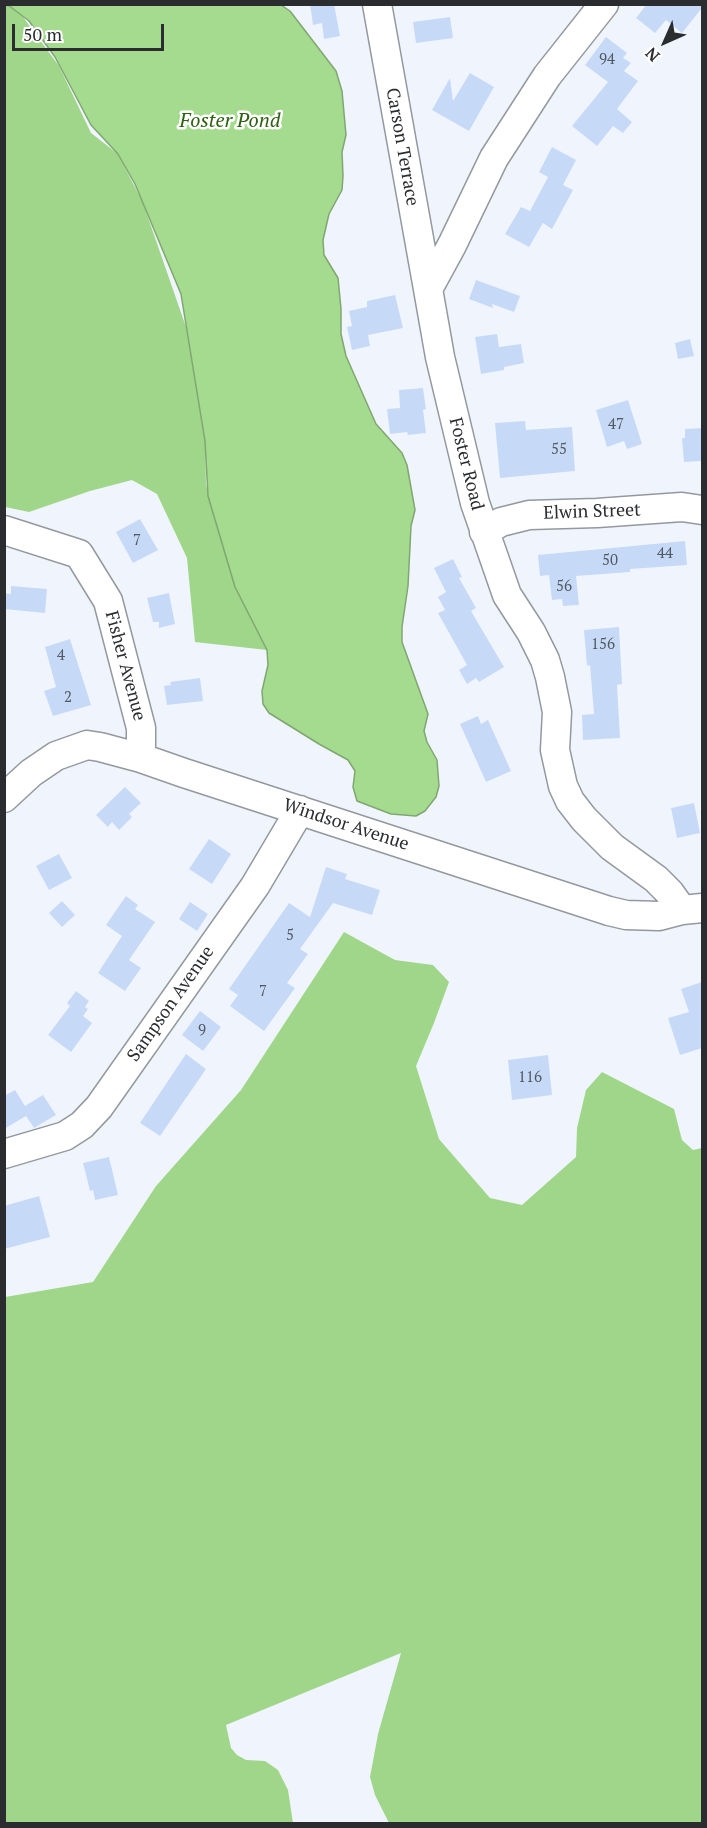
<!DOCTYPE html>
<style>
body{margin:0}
#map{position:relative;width:707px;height:1828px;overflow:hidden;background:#f0f5fd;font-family:"PT Serif",serif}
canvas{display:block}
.frame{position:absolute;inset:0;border:6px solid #2a2c2f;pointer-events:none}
.north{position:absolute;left:635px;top:12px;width:60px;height:60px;-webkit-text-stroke:4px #fff;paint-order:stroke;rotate:225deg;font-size:16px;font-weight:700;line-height:24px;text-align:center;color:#2a2c2f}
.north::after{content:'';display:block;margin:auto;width:21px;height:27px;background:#2a2c2f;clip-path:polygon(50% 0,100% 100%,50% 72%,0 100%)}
.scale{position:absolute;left:12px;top:24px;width:152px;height:27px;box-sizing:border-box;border:3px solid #2a2c2f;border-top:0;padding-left:8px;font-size:18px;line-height:21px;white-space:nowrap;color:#2a2c2f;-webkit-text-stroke:4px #fff;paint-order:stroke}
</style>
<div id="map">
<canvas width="707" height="1828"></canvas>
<div class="frame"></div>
<div class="north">N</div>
<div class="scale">50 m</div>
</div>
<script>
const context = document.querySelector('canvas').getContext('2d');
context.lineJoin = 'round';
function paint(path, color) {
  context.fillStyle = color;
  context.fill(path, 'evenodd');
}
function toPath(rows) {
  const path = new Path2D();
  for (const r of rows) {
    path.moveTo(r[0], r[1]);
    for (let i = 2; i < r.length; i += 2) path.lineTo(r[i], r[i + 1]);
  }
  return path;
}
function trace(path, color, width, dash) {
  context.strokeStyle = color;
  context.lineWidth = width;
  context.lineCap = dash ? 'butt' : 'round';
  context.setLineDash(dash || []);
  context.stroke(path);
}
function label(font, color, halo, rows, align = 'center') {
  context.font = font + ' "PT Serif",serif';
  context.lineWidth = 5;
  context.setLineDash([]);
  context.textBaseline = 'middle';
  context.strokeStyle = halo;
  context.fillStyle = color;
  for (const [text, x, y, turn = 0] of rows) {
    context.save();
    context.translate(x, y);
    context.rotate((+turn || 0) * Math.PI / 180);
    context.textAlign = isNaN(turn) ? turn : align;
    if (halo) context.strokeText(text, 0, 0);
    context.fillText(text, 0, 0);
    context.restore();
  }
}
paint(toPath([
 [8,5,23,17,59,66,91,133,118,154,143,203,187,330,205,441,206,485,245,606,267,650,195,642,187,558,157,494,132,480,90,491,29,512,5,507,4,9],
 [344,932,395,960,433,965,449,982,434,1023,416,1066,439,1139,490,1198,522,1205,576,1157,577,1128,586,1090,602,1072,674,1109,682,1140,693,1150,702,1148,702,1823,389,1823,375,1795,370,1777,378,1734,401,1653,226,1725,231,1748,237,1755,246,1760,265,1761,278,1770,288,1790,293,1823,5,1823,5,1297,93,1282,156,1186,241,1090]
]), '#a0d68a');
const water = toPath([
 [5,4,281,5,290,11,336,71,342,91,346,135,342,152,343,176,342,190,329,214,323,240,324,255,338,278,341,309,341,334,346,356,376,424,402,453,407,465,415,510,411,526,408,586,402,627,402,642,428,714,424,731,427,742,437,760,439,786,436,797,425,811,416,816,391,814,357,801,353,787,355,771,348,760,319,744,269,713,263,704,262,691,268,665,267,650,235,587,208,496,205,441,181,294,135,184,118,154,91,125,55,57,29,21,8,5,5,7,5,4]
]);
paint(water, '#a5db8e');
trace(water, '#80a672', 1.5);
paint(toPath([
 [310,4,334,4,340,36,324,39,322,23,313,25],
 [647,4,702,4,702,8,682,33,666,20,655,33,636,18],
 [450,17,453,38,416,43,413,22],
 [606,37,627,53,623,58,631,63,624,71,638,81,617,109,632,122,623,133,613,126,597,146,572,126,608,82,585,65],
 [470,73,494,87,469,131,432,110,450,78,453,101],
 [552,147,576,160,563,185,573,190,552,229,543,223,529,247,505,234,521,207,530,211,548,177,539,172],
 [476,280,520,296,514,312,492,304,493,308,469,299],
 [395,295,403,328,368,335,370,346,352,350,347,327,352,326,349,311,367,307,367,301],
 [497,334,499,347,521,344,524,363,504,367,504,370,481,374,475,337],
 [690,339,694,356,678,359,675,343],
 [423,388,426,409,423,410,426,433,408,435,407,432,390,434,387,409,400,408,399,390],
 [628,400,642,444,627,449,624,441,607,447,596,410],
 [525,421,526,430,572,427,575,471,500,478,495,423],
 [702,428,702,461,684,462,682,438,685,438,685,429],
 [140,519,158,550,133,563,116,532],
 [685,541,687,565,630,569,630,572,576,576,579,605,563,606,562,599,552,600,549,575,540,576,538,555],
 [453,559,462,577,459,578,476,608,471,611,504,667,479,682,476,678,467,684,459,670,467,665,438,613,445,610,438,597,446,592,434,568],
 [11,586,47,589,45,613,4,609,4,593,11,594],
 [169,593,175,624,159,628,159,622,153,622,147,598],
 [619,627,622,684,617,685,620,738,583,740,582,715,594,714,590,665,587,666,584,630],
 [70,639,91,705,53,716,44,691,56,687,45,647],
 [200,678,203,701,167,705,164,686,171,685,170,682],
 [478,716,481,724,488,720,511,771,486,782,460,724],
 [125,787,141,803,129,814,132,817,119,830,112,822,108,827,96,815],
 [694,803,700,833,677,838,671,808],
 [209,839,231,854,212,884,189,869],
 [59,854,72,878,49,890,36,866],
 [326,867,347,874,345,879,380,890,372,915,333,903,300,949,308,954,287,983,295,988,264,1031,230,1006,238,995,229,989,289,903,310,917],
 [126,896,138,905,135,909,155,922,129,960,141,968,125,991,98,973,122,936,106,925],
 [62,901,75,915,62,927,49,913],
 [190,902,208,914,197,931,179,919],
 [702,982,702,1048,680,1055,668,1018,689,1012,681,989],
 [76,991,89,1001,85,1007,88,1009,83,1016,92,1023,71,1052,48,1035,70,1006,67,1003],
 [200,1011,221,1027,203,1051,182,1035],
 [186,1054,206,1069,160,1136,140,1123],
 [548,1055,552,1095,512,1100,508,1060],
 [15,1090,25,1106,43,1095,56,1115,34,1128,26,1116,4,1129,4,1096],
 [109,1157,118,1195,95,1200,93,1190,90,1191,83,1163],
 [39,1196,50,1237,4,1249,4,1206]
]), '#c6daf8');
const minor = toPath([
 [377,4,428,289],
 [604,4,547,76,494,158,452,245,428,289,440,357,475,503,507,595,531,632,545,660,550,677,557,712,555,750,563,786,570,801,584,819,612,847,656,879,670,893,682,910],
 [4,530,79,554,108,601,141,728,141,758],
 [484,532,501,522,529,515,597,513,682,507,702,510],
 [4,798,31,773,56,756,87,745,100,747,141,758,184,773,609,911,626,915,659,916,682,910,702,908],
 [4,1154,65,1136,82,1125,99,1107,255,886,300,810]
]);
trace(minor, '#94989f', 31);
trace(minor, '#fff', 28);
label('15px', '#515861', null, [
 ["94",607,60],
 ["47",616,425],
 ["55",559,450],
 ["7",137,541],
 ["44",665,554],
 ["50",610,561],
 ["56",564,587],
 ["156",603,645],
 ["4",61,656],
 ["2",68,698],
 ["5",290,936],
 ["7",263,992],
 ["9",202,1031],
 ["116",530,1078]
]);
label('18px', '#2a2c2f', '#fff', [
 ["Carson Terrace",402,147,80],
 ["Foster Road",466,464,76],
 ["Elwin Street",592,512,-2],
 ["Fisher Avenue",125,666,75],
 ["Windsor Avenue",346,825,18],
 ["Sampson Avenue",171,1004,-55]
]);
label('italic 20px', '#2f6014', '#fff', [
 ["Foster Pond",230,121]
]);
</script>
